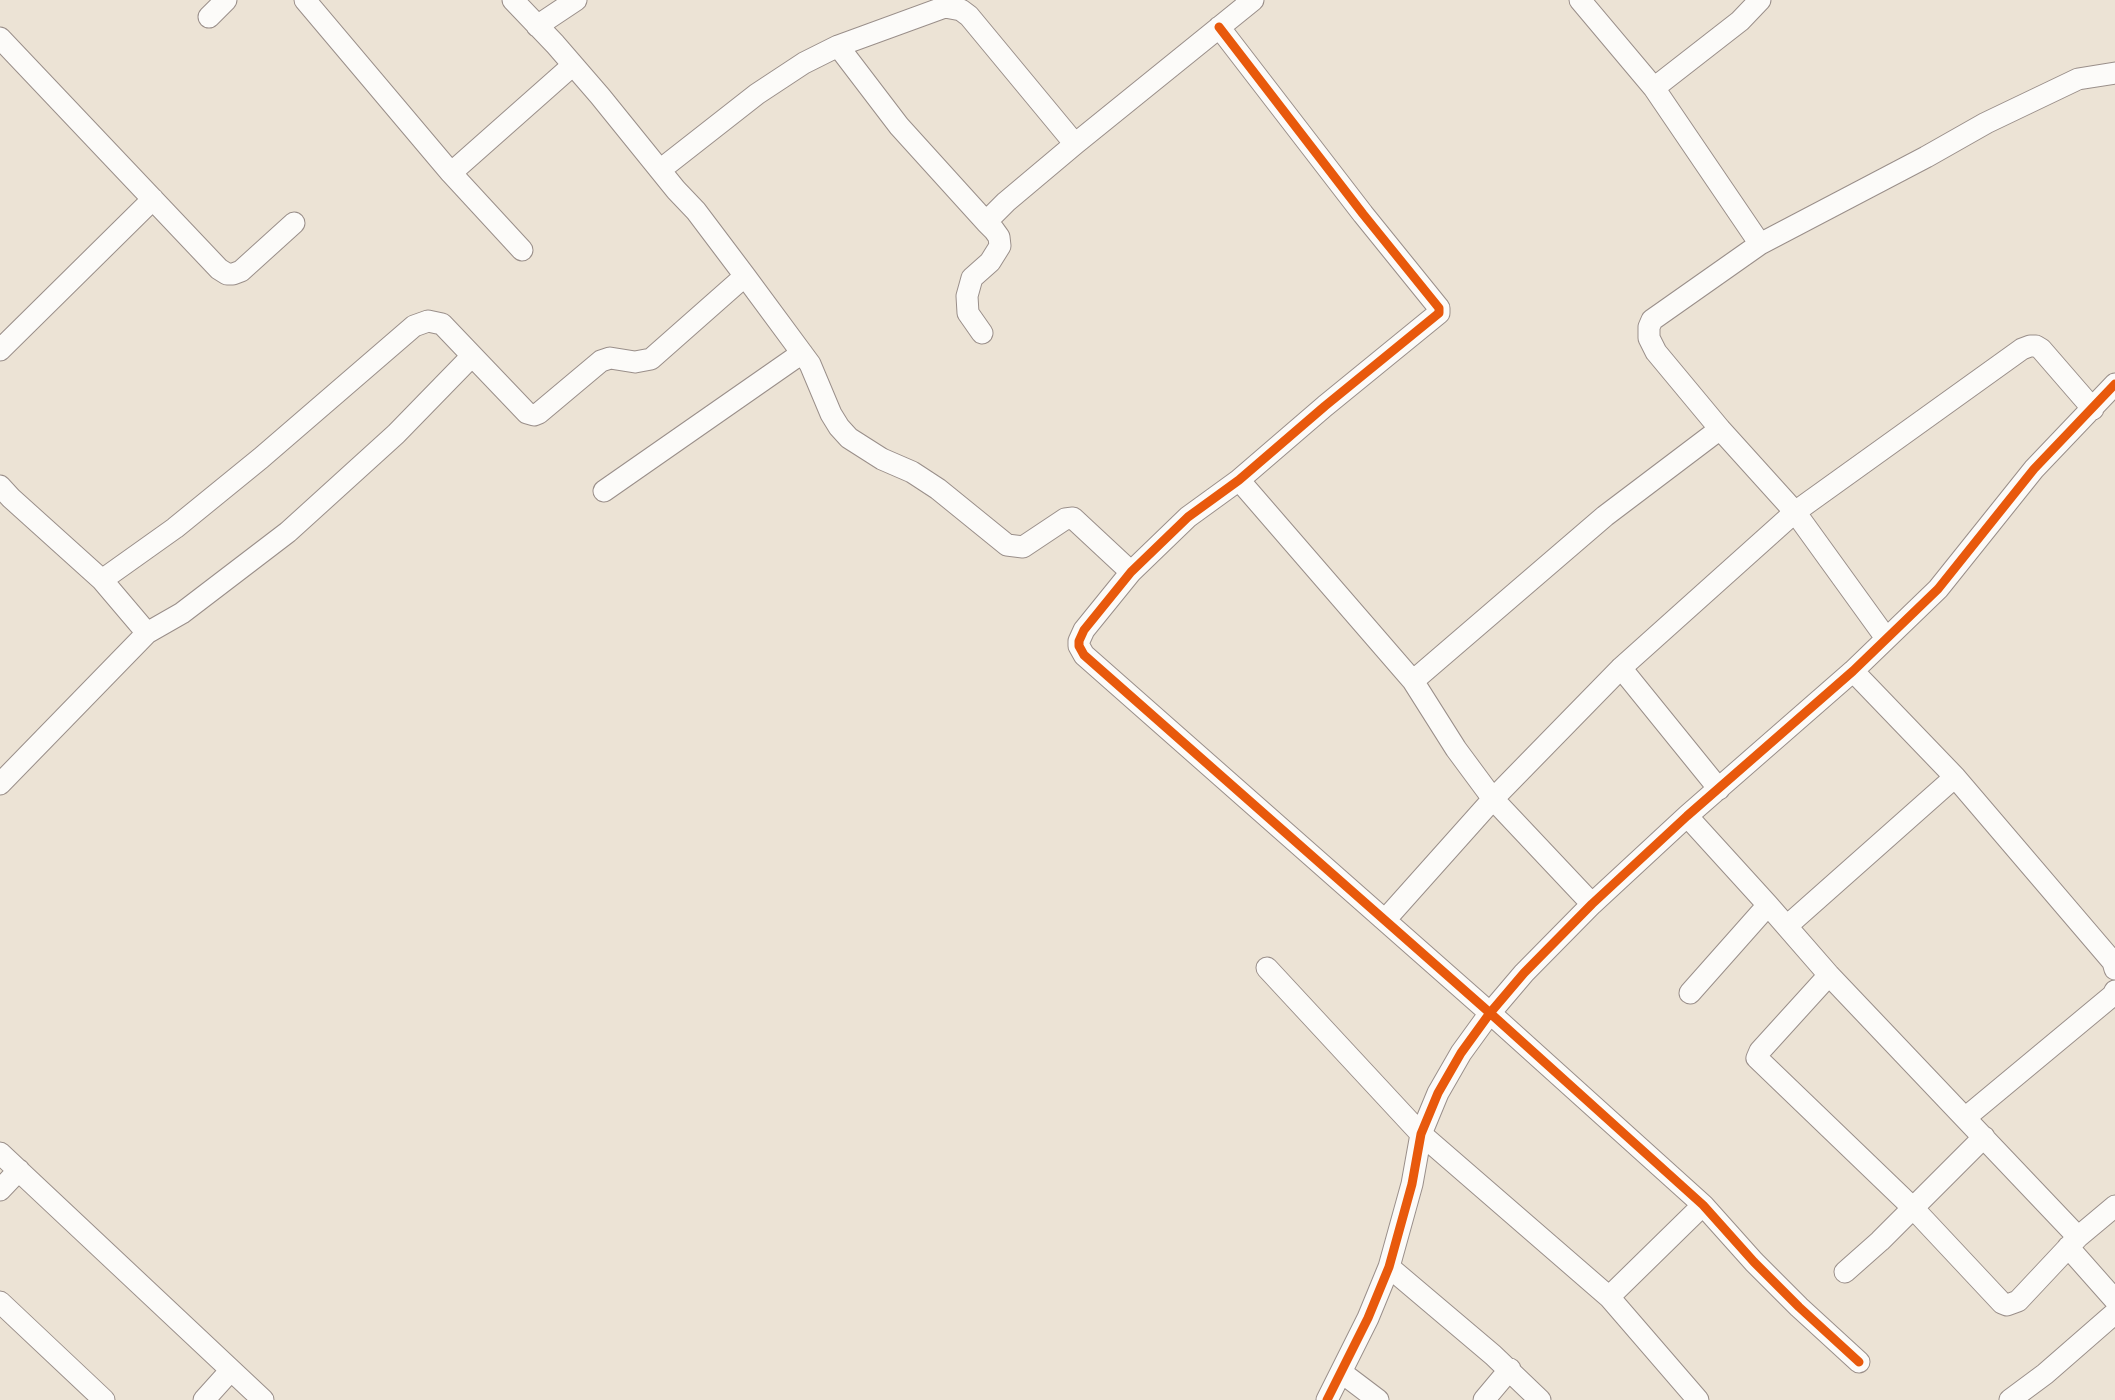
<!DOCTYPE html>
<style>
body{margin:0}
canvas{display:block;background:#ece3d5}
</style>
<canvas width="2115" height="1400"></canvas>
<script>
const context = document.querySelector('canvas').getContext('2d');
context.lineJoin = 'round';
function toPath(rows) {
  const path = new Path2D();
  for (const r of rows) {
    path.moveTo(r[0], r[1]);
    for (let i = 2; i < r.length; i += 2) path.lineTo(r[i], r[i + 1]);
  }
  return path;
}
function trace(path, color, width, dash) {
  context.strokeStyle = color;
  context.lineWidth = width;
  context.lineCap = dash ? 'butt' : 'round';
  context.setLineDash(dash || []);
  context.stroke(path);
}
const minor = toPath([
 [305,0,451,173,522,250],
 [513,0,555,44,600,96,676,190,696,211,745,276,810,364,831,414,839,427,849,438,882,459,912,472,938,489,1007,545,1023,547,1065,519,1073,518,1131,572],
 [1580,0,1654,88,1760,244],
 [209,17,226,0],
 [537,26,576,0],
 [1219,27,1363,214,1439,308,1439,313,1325,406,1239,480,1188,517,1131,572,1084,630,1079,641,1079,646,1084,655,1490,1013,1703,1205,1754,1262,1799,1307,1859,1362],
 [0,38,219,269,227,274,233,274,241,271,294,223],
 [838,46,899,126,986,222],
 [1654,88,1740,21,1760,0],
 [660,170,757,94,804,63,838,46,945,7,961,10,969,16,1075,144],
 [451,173,573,65],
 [982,333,968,313,967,296,972,278,990,262,1000,246,999,237,994,230,986,222,1006,202,1075,144,1253,0],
 [0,350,153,199],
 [1239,480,1413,681,1456,749,1493,799,1592,904],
 [0,486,11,498,102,580,147,633],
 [604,491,802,353],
 [102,580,175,528,261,458,414,326,428,321,442,324,527,413,534,415,539,413,601,361,610,358,635,362,651,359,745,276],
 [1886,638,1795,512,1720,429,1656,352,1649,338,1649,327,1652,320,1760,244,1926,157,1986,123,2078,79,2115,73],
 [1621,668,1719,789],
 [1853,671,1955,777,2113,962,2115,969],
 [1413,681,1605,516,1720,429],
 [0,784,147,633,182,613,288,532,396,434,471,357],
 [1687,816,1768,905,1829,975,2078,1237],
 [1385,920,1493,799,1621,668,1795,512,2022,349,2030,346,2036,346,2041,349,2093,409],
 [1787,926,1955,777],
 [1267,968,1421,1134,1609,1297,1698,1400],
 [1829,975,1760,1051,1757,1058,1913,1208,2002,1303,2007,1305,2018,1301,2078,1237,2115,1206],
 [1690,993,1768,905],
 [1965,1118,2113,995,2115,991],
 [0,1153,263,1400],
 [0,1190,19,1170],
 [2068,1247,2115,1300],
 [1389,1267,1493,1355,1540,1400],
 [1845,1272,1880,1241,1984,1137],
 [1609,1297,1703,1205],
 [0,1302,104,1400],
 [1341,1372,1378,1400],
 [204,1400,231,1370],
 [1327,1400,1368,1318,1389,1267,1412,1184,1421,1134,1438,1093,1461,1053,1490,1013,1524,973,1592,904,1687,816,1853,671,1938,589,2034,469,2115,384],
 [1484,1400,1510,1369],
 [2010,1400,2045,1374,2115,1313]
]);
trace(minor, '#9a8f8a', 23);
trace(minor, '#fcfbf9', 21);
trace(toPath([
 [1219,27,1363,214,1439,308,1439,313,1325,406,1239,480,1188,517,1131,572,1084,630,1079,641,1079,646,1084,655,1490,1013,1703,1205,1754,1262,1799,1307,1859,1362],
 [1327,1400,1368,1318,1389,1267,1412,1184,1421,1134,1438,1093,1461,1053,1490,1013,1524,973,1592,904,1687,816,1853,671,1938,589,2034,469,2115,384]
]), '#e8590c', 9);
</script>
